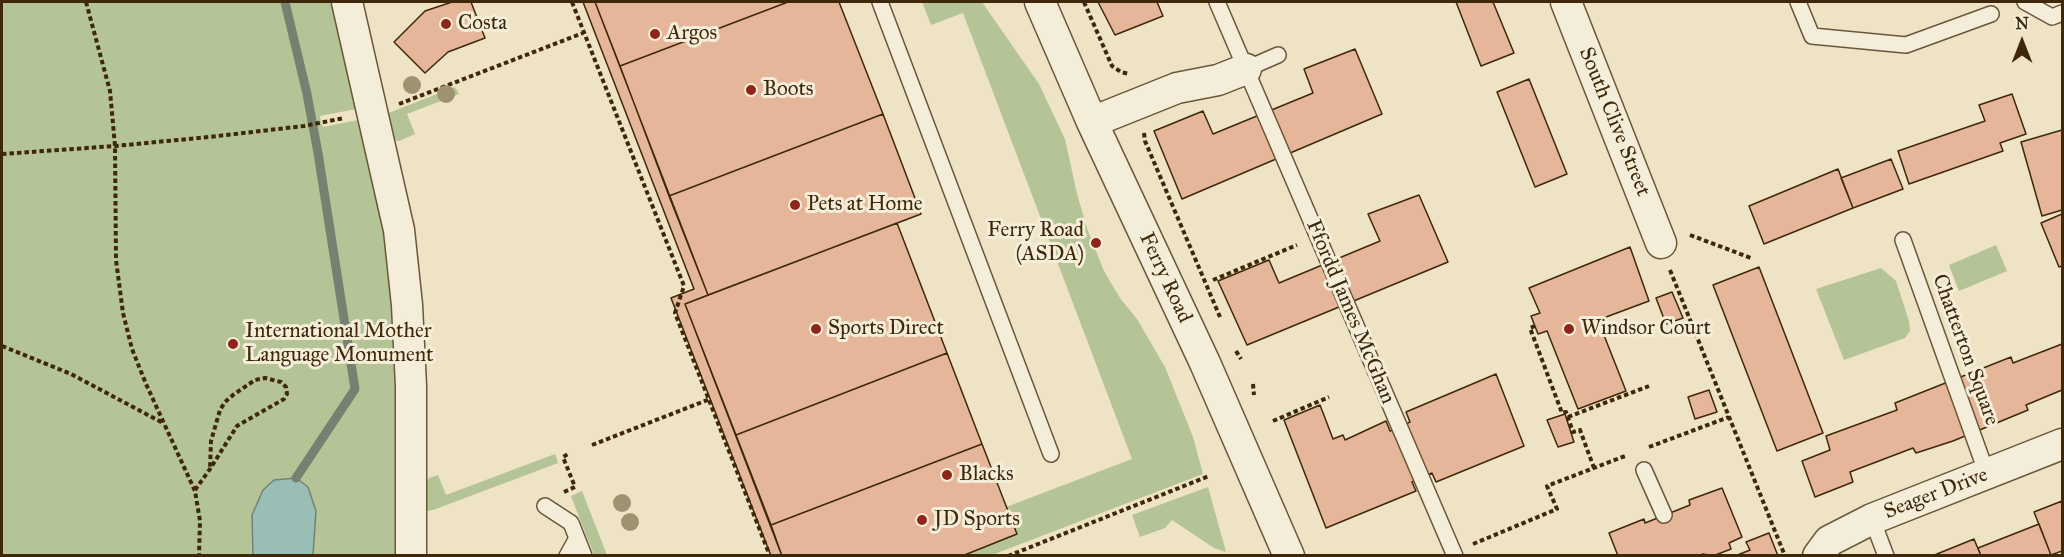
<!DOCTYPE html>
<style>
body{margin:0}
#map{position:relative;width:2064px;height:557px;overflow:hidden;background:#eee3c4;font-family:"IM FELL Great Primer",serif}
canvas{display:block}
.frame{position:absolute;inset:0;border:3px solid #3e2809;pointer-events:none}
.north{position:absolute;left:1992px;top:12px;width:60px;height:60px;-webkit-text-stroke:4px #f4edd9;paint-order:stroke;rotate:0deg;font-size:16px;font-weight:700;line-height:24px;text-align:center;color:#3e2809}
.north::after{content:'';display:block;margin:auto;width:21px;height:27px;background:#3e2809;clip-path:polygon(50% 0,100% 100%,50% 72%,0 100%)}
</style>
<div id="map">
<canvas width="2064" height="557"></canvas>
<div class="frame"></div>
<div class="north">N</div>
</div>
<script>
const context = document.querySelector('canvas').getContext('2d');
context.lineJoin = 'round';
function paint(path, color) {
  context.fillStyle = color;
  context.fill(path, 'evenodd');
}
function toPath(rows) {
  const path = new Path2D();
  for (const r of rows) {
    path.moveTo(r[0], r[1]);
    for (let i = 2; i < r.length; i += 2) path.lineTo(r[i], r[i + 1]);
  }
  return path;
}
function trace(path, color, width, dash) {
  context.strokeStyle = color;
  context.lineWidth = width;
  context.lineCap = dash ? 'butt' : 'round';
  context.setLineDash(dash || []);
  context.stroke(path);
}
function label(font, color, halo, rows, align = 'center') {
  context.font = font + ' "IM FELL Great Primer",serif';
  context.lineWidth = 6;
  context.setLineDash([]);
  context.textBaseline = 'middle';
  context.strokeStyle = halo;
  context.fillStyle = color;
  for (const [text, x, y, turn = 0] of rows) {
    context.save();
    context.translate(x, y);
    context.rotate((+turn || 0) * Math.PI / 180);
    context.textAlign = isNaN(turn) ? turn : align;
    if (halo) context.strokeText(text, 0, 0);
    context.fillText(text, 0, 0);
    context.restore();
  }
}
paint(toPath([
 [2,2,331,2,356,109,320,116,321,123,323,127,358,120,385,239,395,333,395,555,2,555],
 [922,2,982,2,1039,84,1065,139,1077,194,1088,231,1104,271,1120,298,1137,319,1165,367,1193,437,1203,474,992,555,962,555,1017,534,1006,507,1132,459,963,13,931,25],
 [455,87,459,94,407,114,415,134,399,141,394,140,390,134,386,114],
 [1996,245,2007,271,1959,291,1949,265],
 [1881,268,1896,281,1909,321,1910,331,1905,338,1844,360,1816,289],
 [555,454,558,463,433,510,427,511,424,507,425,483,429,478,438,475,446,495],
 [1208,487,1226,552,1214,548,1172,520,1165,528,1140,537,1132,515],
 [582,491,607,555,594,555,579,517,571,496]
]), '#b5c497');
const water = toPath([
 [296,478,308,487,316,511,313,555,253,555,252,515,263,490,274,480,296,478]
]);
paint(water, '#99beb6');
trace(water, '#758271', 1.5);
trace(toPath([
 [285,2,307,94,318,153,355,389,296,478]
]), '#758271', 9);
const building = toPath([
 [452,2,471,2,485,38,448,52,425,73,394,42,425,11,452,2],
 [583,2,595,2,708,295,685,304,782,556,771,556,671,298,694,289,583,2],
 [595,2,788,2,620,66,595,2],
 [788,2,839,2,883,114,669,196,620,66,788,2],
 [1098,2,1157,2,1163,16,1115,35,1098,2],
 [1456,2,1493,2,1514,53,1481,66,1456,2],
 [1355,49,1382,114,1182,199,1154,131,1203,111,1213,134,1313,93,1304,69,1355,49],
 [1529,79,1567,174,1535,187,1497,92,1529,79],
 [2012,94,2026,134,2000,143,2003,151,1909,184,1898,151,1985,121,1979,105,2012,94],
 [883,114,921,214,708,295,669,196,883,114],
 [2062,130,2062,210,2042,216,2021,142,2062,130],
 [1891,159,1903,189,1853,208,1841,178,1891,159],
 [1838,169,1853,208,1764,244,1749,206,1838,169],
 [1419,195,1448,262,1247,345,1218,281,1269,260,1279,283,1380,241,1368,214,1419,195],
 [2062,214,2062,266,2059,267,2041,223,2062,214],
 [897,223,947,353,736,435,685,304,897,223],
 [1630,247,1649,301,1598,320,1626,391,1578,409,1547,331,1538,334,1531,316,1540,313,1529,288,1630,247],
 [1759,267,1823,433,1777,451,1713,285,1759,267],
 [1672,292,1683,318,1666,324,1656,298,1672,292],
 [2062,344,2062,390,2026,405,2028,410,1953,441,1916,453,1913,448,1850,472,1853,482,1815,497,1802,461,1830,450,1826,436,1897,410,1895,403,2011,357,2013,363,2062,344],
 [947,353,982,444,771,525,736,435,947,353],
 [1496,374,1524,446,1436,482,1432,473,1412,482,1416,491,1326,528,1284,420,1320,405,1333,439,1343,435,1345,440,1386,421,1390,431,1410,422,1406,412,1496,374],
 [1709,390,1717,412,1695,419,1688,397,1709,390],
 [1565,414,1574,442,1558,447,1547,420,1565,414],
 [982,444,1017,534,962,556,782,556,771,525,982,444],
 [1722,488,1742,537,1729,543,1731,549,1713,556,1703,554,1699,556,1618,556,1609,533,1644,519,1645,523,1690,505,1689,500,1722,488],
 [2062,501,2062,551,2051,555,2034,512,2062,501],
 [2039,524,2051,555,1981,556,1978,548,2039,524],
 [1769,533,1778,556,1735,556,1750,550,1746,542,1769,533],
 [1974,539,1981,556,1932,556,1974,539]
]);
paint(building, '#e5b699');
trace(building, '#3e2809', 1.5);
const lane = toPath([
 [880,2,1051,454],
 [1217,2,1455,556],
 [1798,2,1812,36,1906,45,1991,14],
 [2025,2,2052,17,2062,13],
 [1246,69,1278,55],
 [1903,240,1987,474],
 [1644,470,1664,515],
 [545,506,571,523,584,556],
 [1872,519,1886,556],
 [567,556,577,538]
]);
const street = toPath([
 [347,2,399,230,407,305,411,386,411,556],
 [1040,2,1092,122,1205,363,1289,556],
 [1566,2,1661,243],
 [1092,122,1177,88,1218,80,1246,69],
 [1818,556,1829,541,1872,519,2062,444]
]);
trace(lane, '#6a5738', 18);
trace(street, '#6a5738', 33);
trace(toPath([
 [86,2,110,91,115,146,116,260,123,313,132,349,146,384,195,491,200,521,199,556],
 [572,2,684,286,675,313,770,556],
 [1084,2,1112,66,1121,72,1129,74],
 [399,104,583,33],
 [1144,133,1145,141,1220,317],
 [2,154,115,146,209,137,304,126,344,118],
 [1690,235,1751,258],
 [1670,270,1785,556],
 [1213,280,1297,245],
 [1535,326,1530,328,1562,413,1566,412,1573,432,1580,430,1594,468],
 [2,346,71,374,163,423],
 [1236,351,1241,359],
 [1253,384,1254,395],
 [1568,417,1649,386],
 [1273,421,1329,397],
 [592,445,710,399],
 [1649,447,1729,417],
 [195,490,210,469,237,426,284,399,287,394,286,387,281,382,265,378,255,380,233,395,225,402,220,410,211,441,210,469],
 [564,492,575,487,563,457,568,454],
 [1473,544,1557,509,1547,486,1625,456],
 [1008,556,1209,476]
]), '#3e2809', 4, [4.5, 3]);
trace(lane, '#f4edd9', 15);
trace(street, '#f4edd9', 30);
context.fillStyle = '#9e9270';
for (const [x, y] of [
 [412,85],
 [446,94],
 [622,503],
 [630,522]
]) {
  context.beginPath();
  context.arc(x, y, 9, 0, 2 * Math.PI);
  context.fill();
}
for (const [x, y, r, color] of [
 [446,24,6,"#8f2418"],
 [655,34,6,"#8f2418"],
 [751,90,6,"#8f2418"],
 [795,205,6,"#8f2418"],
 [1096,243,6,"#8f2418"],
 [816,329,6,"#8f2418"],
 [1569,329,6,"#8f2418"],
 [233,344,6,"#8f2418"],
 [947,475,6,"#8f2418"],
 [922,520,6,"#8f2418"]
]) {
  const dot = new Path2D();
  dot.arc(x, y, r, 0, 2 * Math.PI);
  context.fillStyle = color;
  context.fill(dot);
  trace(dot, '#f4edd9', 2);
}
label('21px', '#3e2809', '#f4edd9', [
 ["Costa",458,24],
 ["Argos",667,34],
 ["Boots",763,90],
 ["Pets at Home",807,205],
 ["Ferry Road",1084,231,"right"],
 ["(ASDA)",1084,255,"right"],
 ["Sports Direct",828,329],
 ["Windsor Court",1581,329],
 ["International Mother",245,332],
 ["Language Monument",245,356],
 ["Blacks",959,475],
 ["JD Sports",934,520]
], 'left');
label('21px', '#3e2809', '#f4edd9', [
 ["South Clive Street",1614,122,68],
 ["Ferry Road",1165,278,65],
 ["Ffordd James McGhan",1350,312,67],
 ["Chatterton Square",1965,350,70],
 ["Seager Drive",1936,494,-21]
]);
</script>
